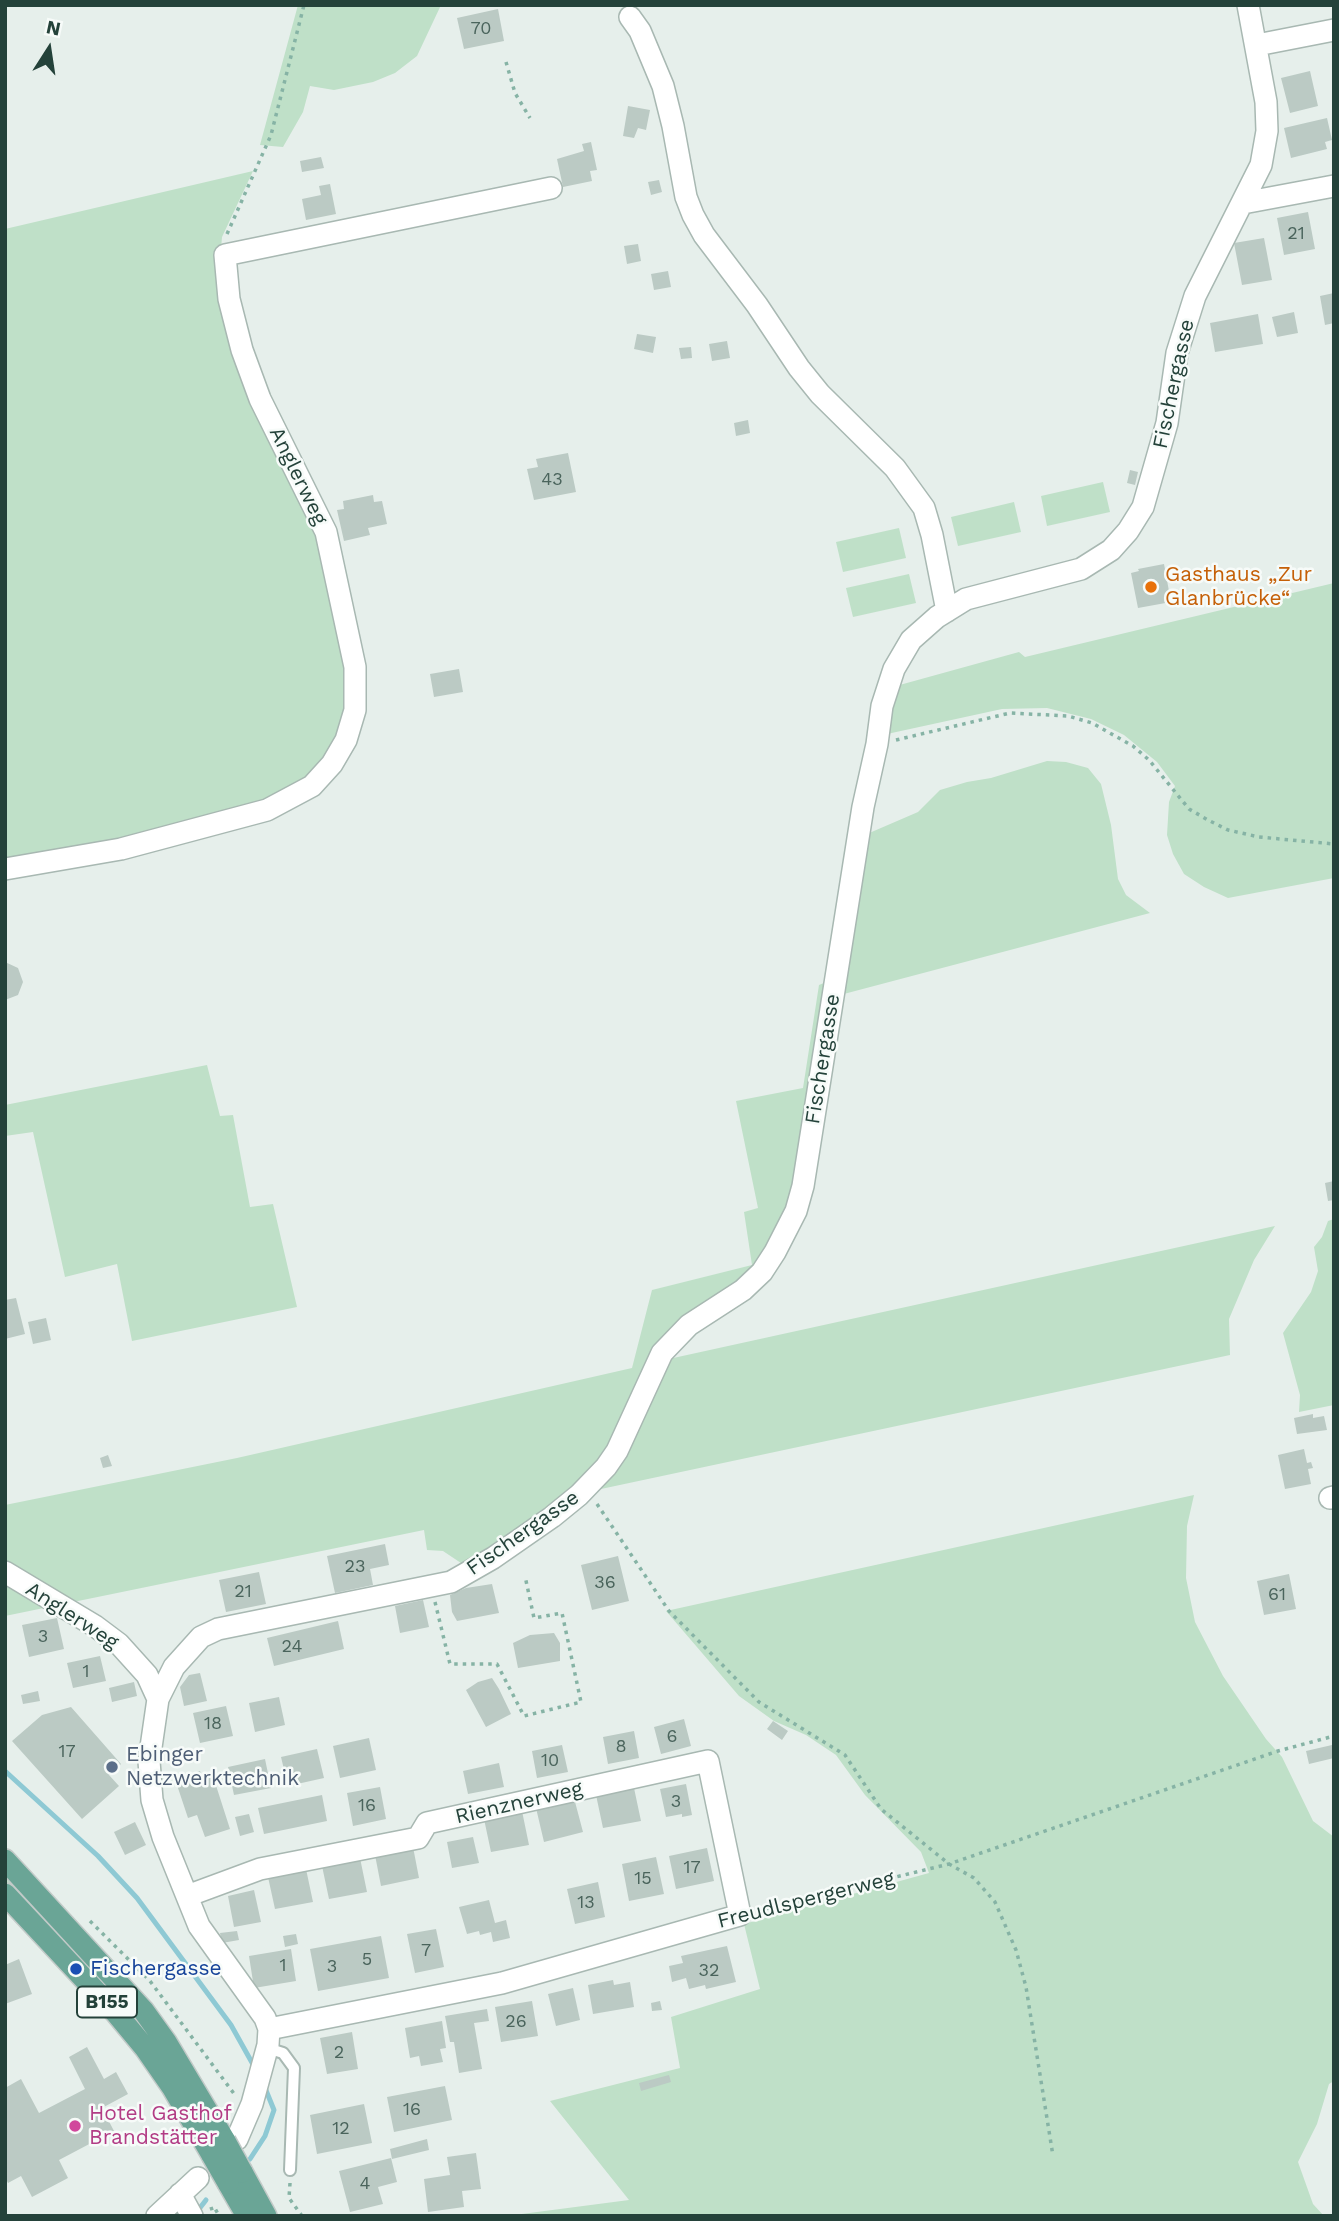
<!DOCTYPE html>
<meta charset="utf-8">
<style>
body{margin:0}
#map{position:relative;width:1339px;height:2221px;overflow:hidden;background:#e6efeb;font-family:"Work Sans",sans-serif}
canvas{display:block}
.frame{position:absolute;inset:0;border:7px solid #24423a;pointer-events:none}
.north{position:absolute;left:14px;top:14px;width:70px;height:70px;-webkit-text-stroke:5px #f7fbf9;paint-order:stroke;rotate:12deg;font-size:19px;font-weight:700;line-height:28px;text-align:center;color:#24423a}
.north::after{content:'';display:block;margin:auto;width:24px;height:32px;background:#24423a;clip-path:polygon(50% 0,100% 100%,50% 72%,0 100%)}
</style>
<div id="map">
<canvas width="1339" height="2221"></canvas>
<div class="frame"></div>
<div class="north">N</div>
</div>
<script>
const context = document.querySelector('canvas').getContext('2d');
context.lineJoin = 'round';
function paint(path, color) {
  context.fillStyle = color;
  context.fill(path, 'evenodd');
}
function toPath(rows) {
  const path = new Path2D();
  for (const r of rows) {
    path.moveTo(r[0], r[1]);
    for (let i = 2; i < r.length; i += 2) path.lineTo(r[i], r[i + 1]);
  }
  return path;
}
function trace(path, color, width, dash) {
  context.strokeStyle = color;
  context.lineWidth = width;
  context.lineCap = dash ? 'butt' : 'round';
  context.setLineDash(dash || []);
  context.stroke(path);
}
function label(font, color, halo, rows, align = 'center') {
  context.font = font + ' "Work Sans",sans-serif';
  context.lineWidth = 5;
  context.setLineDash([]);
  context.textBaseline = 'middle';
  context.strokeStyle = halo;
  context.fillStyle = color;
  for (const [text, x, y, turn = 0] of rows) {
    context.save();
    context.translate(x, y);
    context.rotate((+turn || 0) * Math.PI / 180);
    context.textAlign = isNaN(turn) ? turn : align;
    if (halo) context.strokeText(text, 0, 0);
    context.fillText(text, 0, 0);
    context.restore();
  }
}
paint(toPath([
 [298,5,441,5,417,56,395,73,373,82,334,90,310,86,303,112,283,147,260,145],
 [253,171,222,237,220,261,311,509,349,659,347,722,310,783,247,812,5,864,5,229],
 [1103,482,1110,512,1047,526,1041,496],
 [1014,502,1021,532,958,546,951,517],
 [899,528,906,558,843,572,836,542],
 [909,574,916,603,853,617,846,588],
 [1334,583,1334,878,1228,898,1204,887,1184,874,1173,854,1167,835,1169,802,1175,786,1157,762,1124,735,1091,719,1047,708,1002,709,887,734,896,686,1019,652,1025,657],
 [1047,761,1066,762,1088,768,1101,784,1111,825,1118,879,1126,895,1150,913,840,995,867,834,918,812,940,790,967,782,991,778],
 [829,981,794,1197,754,1270,659,1345,646,1364,1275,1226,1254,1260,1229,1319,1230,1355,601,1489,585,1482,555,1511,464,1565,443,1551,427,1550,424,1530,5,1616,5,1505,237,1458,632,1368,652,1290,752,1265,744,1212,758,1208,736,1101,803,1088,819,985],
 [207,1065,220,1116,233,1115,250,1207,273,1204,297,1307,132,1341,117,1264,65,1277,33,1132,5,1136,5,1105],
 [1334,1219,1334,1405,1299,1412,1300,1395,1283,1333,1311,1292,1318,1271,1314,1247,1322,1237,1328,1221],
 [1194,1495,1187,1526,1186,1578,1195,1622,1223,1676,1266,1739,1282,1757,1313,1821,1334,1837,1334,2081,1329,2084,1317,2124,1298,2162,1313,2204,1324,2216,483,2216,514,2215,629,2200,550,2101,680,2068,671,2017,760,1989,744,1924,929,1873,921,1852,865,1795,836,1755,806,1735,774,1721,739,1696,666,1611],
 [5,1874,135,2015,165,2057,91,1974,5,1883]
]), '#bfe0c8');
trace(toPath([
 [5,1771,98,1856,137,1898,231,2025,255,2068],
 [250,2159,265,2136,274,2110,263,2083],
 [196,2213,206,2200]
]), '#8ec9d4', 5);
paint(toPath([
 [498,9,504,41,464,49,457,18],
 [1310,71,1318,106,1290,113,1281,78],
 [628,106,650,110,646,130,638,128,634,138,623,136],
 [1327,118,1332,140,1325,142,1327,149,1291,158,1284,128],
 [591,142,597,170,590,171,592,181,563,187,557,159,584,151,582,144],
 [321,157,324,168,302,172,300,161],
 [659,180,662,192,651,195,648,182],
 [330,184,336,214,306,220,302,199,321,195,319,186],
 [1308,212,1315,249,1284,255,1277,218],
 [1264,238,1272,280,1242,285,1234,243],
 [638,244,641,261,627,264,624,246],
 [668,271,671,287,654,290,651,274],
 [1334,293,1334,323,1325,325,1320,296],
 [1294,312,1298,333,1277,337,1272,317],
 [1258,314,1263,344,1215,352,1210,323],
 [637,334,656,337,653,353,634,349],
 [727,341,730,358,712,361,709,344],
 [691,347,692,358,681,359,679,348],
 [748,420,750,433,736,436,734,423],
 [568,453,576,492,534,500,527,469,538,467,536,459],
 [1130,470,1138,472,1135,485,1127,483],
 [373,495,374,502,382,501,387,524,368,528,370,535,344,541,337,510,344,509,343,501],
 [1164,564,1171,602,1138,608,1131,573,1139,571,1138,569],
 [459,669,463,692,434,697,430,674],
 [5,962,18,968,23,982,18,995,5,1000],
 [1334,1181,1334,1200,1328,1201,1325,1183],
 [16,1298,25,1334,5,1339,5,1300],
 [46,1318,51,1340,33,1344,28,1322],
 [1313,1414,1313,1418,1324,1416,1327,1430,1297,1434,1294,1418],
 [1304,1449,1307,1463,1311,1462,1313,1468,1308,1469,1311,1484,1285,1489,1278,1455],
 [108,1455,112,1466,103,1468,100,1458],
 [385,1544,389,1565,370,1569,373,1585,335,1593,327,1556],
 [618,1556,629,1601,592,1610,581,1565],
 [259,1572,266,1604,226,1612,219,1580],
 [1289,1574,1296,1609,1264,1615,1257,1581],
 [492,1584,499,1613,457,1621,452,1612,450,1595,466,1588],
 [423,1600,429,1627,400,1633,395,1606],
 [57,1618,64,1649,29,1657,22,1625],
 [338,1621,344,1649,274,1666,267,1638],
 [554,1633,560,1643,560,1661,518,1668,513,1643,530,1635],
 [100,1656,106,1681,73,1688,67,1663],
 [200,1673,207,1701,184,1706,180,1687,189,1675],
 [492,1678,499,1689,511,1714,486,1727,466,1690,478,1682],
 [134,1682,137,1696,112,1702,109,1688],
 [38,1691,40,1701,23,1704,21,1695],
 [279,1697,285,1725,255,1732,249,1703],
 [226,1706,233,1736,200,1743,193,1713],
 [71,1707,121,1764,109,1775,119,1786,82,1819,12,1741,42,1715],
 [684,1719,691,1746,661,1754,654,1727],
 [773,1721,788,1731,782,1740,767,1729],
 [634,1731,639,1758,608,1764,603,1737],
 [369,1738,376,1770,340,1778,333,1746],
 [562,1745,568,1772,537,1778,532,1751],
 [1332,1745,1334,1758,1309,1764,1306,1751],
 [317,1749,324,1778,288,1786,281,1757],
 [265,1759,271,1788,234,1795,228,1767],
 [499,1763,504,1787,468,1794,463,1771],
 [200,1771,202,1776,212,1773,230,1829,205,1837,197,1815,188,1818,177,1785,191,1780,189,1775],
 [686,1784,692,1815,682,1817,682,1814,666,1817,660,1789],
 [380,1787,386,1819,353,1826,347,1793],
 [634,1788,641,1821,603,1828,596,1795],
 [322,1795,327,1821,264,1834,258,1808],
 [574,1798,583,1832,544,1842,536,1808],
 [522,1811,529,1845,491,1852,484,1819],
 [249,1814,254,1832,240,1836,235,1817],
 [135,1822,146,1845,125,1855,114,1832],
 [473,1837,479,1863,452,1868,447,1842],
 [413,1847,419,1878,381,1886,375,1855],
 [707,1848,714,1881,676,1889,669,1856],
 [656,1857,664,1894,629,1901,622,1864],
 [360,1858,367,1892,329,1899,322,1866],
 [306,1869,313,1902,275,1909,268,1877],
 [598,1882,605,1917,575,1924,567,1889],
 [254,1890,261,1922,234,1927,228,1896],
 [489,1900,495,1923,506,1920,510,1938,493,1942,491,1932,480,1935,479,1931,467,1934,459,1907],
 [436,1929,444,1967,415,1973,407,1934],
 [237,1931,239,1940,222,1943,220,1933],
 [296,1934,298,1944,285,1947,283,1936],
 [381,1936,389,1978,318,1991,310,1949],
 [727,1946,736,1982,706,1989,705,1985,689,1989,686,1978,672,1982,669,1966,683,1963,681,1956],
 [291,1949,296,1981,254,1988,249,1956],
 [19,1959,32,1994,5,2004,5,1965],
 [613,1980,614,1985,630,1982,634,2007,593,2014,588,1985],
 [573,1988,580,2020,556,2026,548,1994],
 [532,2001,538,2036,501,2042,495,2007],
 [660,2001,662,2010,652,2011,651,2003],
 [487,2009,489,2021,474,2023,482,2069,459,2073,454,2042,450,2042,445,2016],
 [442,2021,446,2048,440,2049,443,2062,421,2066,419,2056,410,2058,405,2028],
 [352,2032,358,2069,327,2074,320,2038],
 [87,2047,104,2079,116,2072,128,2094,102,2108,114,2131,59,2160,68,2178,32,2197,21,2176,8,2183,5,2177,5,2088,21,2079,39,2113,85,2089,69,2057],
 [669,2075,671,2082,641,2091,639,2083],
 [445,2086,452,2120,394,2132,387,2097],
 [364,2104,372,2143,317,2154,310,2115],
 [427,2139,429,2150,392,2159,390,2149],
 [476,2153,481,2189,462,2191,464,2207,428,2212,424,2179,450,2175,447,2157],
 [391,2158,397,2182,378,2187,383,2204,350,2212,339,2171]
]), '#bbcac4');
const lane = toPath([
 [267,2048,283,2053,294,2068,290,2170]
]);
const street = toPath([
 [630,17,640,31,663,86,673,126,686,197,693,215,704,235,757,305,799,368,820,394,895,468,924,508,932,535,947,611],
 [1257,45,1334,30],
 [1243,203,1334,186],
 [5,869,121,849,267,810,312,786,332,764,346,740,355,710,355,667,326,532,260,399,242,350,229,299,225,255,551,188],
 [1330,1498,1334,1497],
 [5,1572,95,1626,119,1644,147,1675,158,1699],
 [187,1896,260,1869,418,1838,427,1823,708,1761,740,1915,502,1983,269,2029],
 [237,2139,252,2104,268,2045,269,2029,265,2018,199,1926,163,1837,152,1800,149,1761,158,1699,174,1667,201,1637,218,1629,451,1582,493,1558,552,1517,579,1495,606,1467,617,1451,662,1353,689,1325,743,1290,762,1272,775,1252,796,1211,803,1186,863,807,877,744,882,706,894,669,911,640,937,617,966,599,1081,569,1111,550,1128,531,1143,507,1167,423,1177,353,1195,296,1261,165,1267,131,1266,102,1248,5],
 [180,2194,192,2216],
 [157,2216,198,2178]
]);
const primary = toPath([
 [5,1860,143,2010,166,2042,225,2141],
 [5,1894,116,2013,145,2048,172,2087,212,2155],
 [242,2172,266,2216],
 [228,2183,247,2216]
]);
trace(lane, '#a8b8b2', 14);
trace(street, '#a8b8b2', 24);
trace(primary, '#c2cac8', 24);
trace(toPath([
 [506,62,515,93,530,118],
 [227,234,271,135,304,5],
 [896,740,1010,713,1068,716,1092,723,1133,746,1149,760,1189,809,1208,820,1228,830,1259,837,1334,844],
 [597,1504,669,1611,759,1702,845,1755,881,1809,949,1864,974,1878,995,1902,1016,1950,1026,1987,1053,2156],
 [435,1602,450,1664,497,1664,524,1716,581,1702,562,1613,534,1618,525,1576],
 [757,1911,949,1864,1278,1751,1334,1736],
 [90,1921,150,1981,235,2095],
 [290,2183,289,2198,302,2216],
 [211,2207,213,2213,222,2208]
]), '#86b3a5', 3.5, [3.5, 5]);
trace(lane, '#fff', 10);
trace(street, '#fff', 21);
trace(primary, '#6aa596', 21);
const primaryBridge = toPath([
 [225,2141,242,2172],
 [212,2155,228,2183]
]);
trace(primaryBridge, '#c2cac8', 24, []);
trace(primaryBridge, '#6aa596', 21);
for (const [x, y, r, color] of [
 [1151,587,7,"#e8710a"],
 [112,1767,7,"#5c6f8a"],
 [76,1969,7,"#1a4fb4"],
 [75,2126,7,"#d1479c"]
]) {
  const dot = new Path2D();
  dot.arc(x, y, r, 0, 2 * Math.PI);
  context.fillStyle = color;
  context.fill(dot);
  trace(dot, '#f7fbf9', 2.5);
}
label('18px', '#4a645c', null, [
 ["70",481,29],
 ["21",1296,234],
 ["43",552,480],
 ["23",355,1567],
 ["36",605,1583],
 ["21",243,1592],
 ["61",1277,1595],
 ["3",43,1637],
 ["24",292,1647],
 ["1",86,1672],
 ["18",213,1724],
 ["6",672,1737],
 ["8",621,1747],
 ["17",67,1752],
 ["10",550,1761],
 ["3",676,1802],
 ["16",367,1806],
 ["17",692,1868],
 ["15",643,1879],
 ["13",586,1903],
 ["7",426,1951],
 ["5",367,1960],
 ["1",283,1966],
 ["3",332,1967],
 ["32",709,1971],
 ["26",516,2022],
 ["2",339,2053],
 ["16",412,2110],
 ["12",341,2129],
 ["4",365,2184]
]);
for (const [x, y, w] of [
 [107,2002,60]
]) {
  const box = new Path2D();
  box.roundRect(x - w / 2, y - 15.5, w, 31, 5);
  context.fillStyle = '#f7fbf9';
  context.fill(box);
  trace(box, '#24423a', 2);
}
label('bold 19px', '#24423a', null, [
 ["B155",107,2002]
]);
label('21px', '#24423a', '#f7fbf9', [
 ["Fischergasse",1174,384,-78],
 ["Anglerweg",298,476,64],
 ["Fischergasse",823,1059,-81],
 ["Fischergasse",523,1533,-35],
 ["Anglerweg",72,1616,33],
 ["Rienznerweg",519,1803,-13],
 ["Freudlspergerweg",806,1900,-14]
]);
label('21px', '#c56008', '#f7fbf9', [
 ["Gasthaus „Zur",1165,575],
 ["Glanbrücke“",1165,599]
], 'left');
label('21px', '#4e5e75', '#f7fbf9', [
 ["Ebinger",126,1755],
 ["Netzwerktechnik",126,1779]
], 'left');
label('21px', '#164399', '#f7fbf9', [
 ["Fischergasse",90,1969]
], 'left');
label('21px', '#b23c85', '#f7fbf9', [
 ["Hotel Gasthof",89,2114],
 ["Brandstätter",89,2138]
], 'left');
</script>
